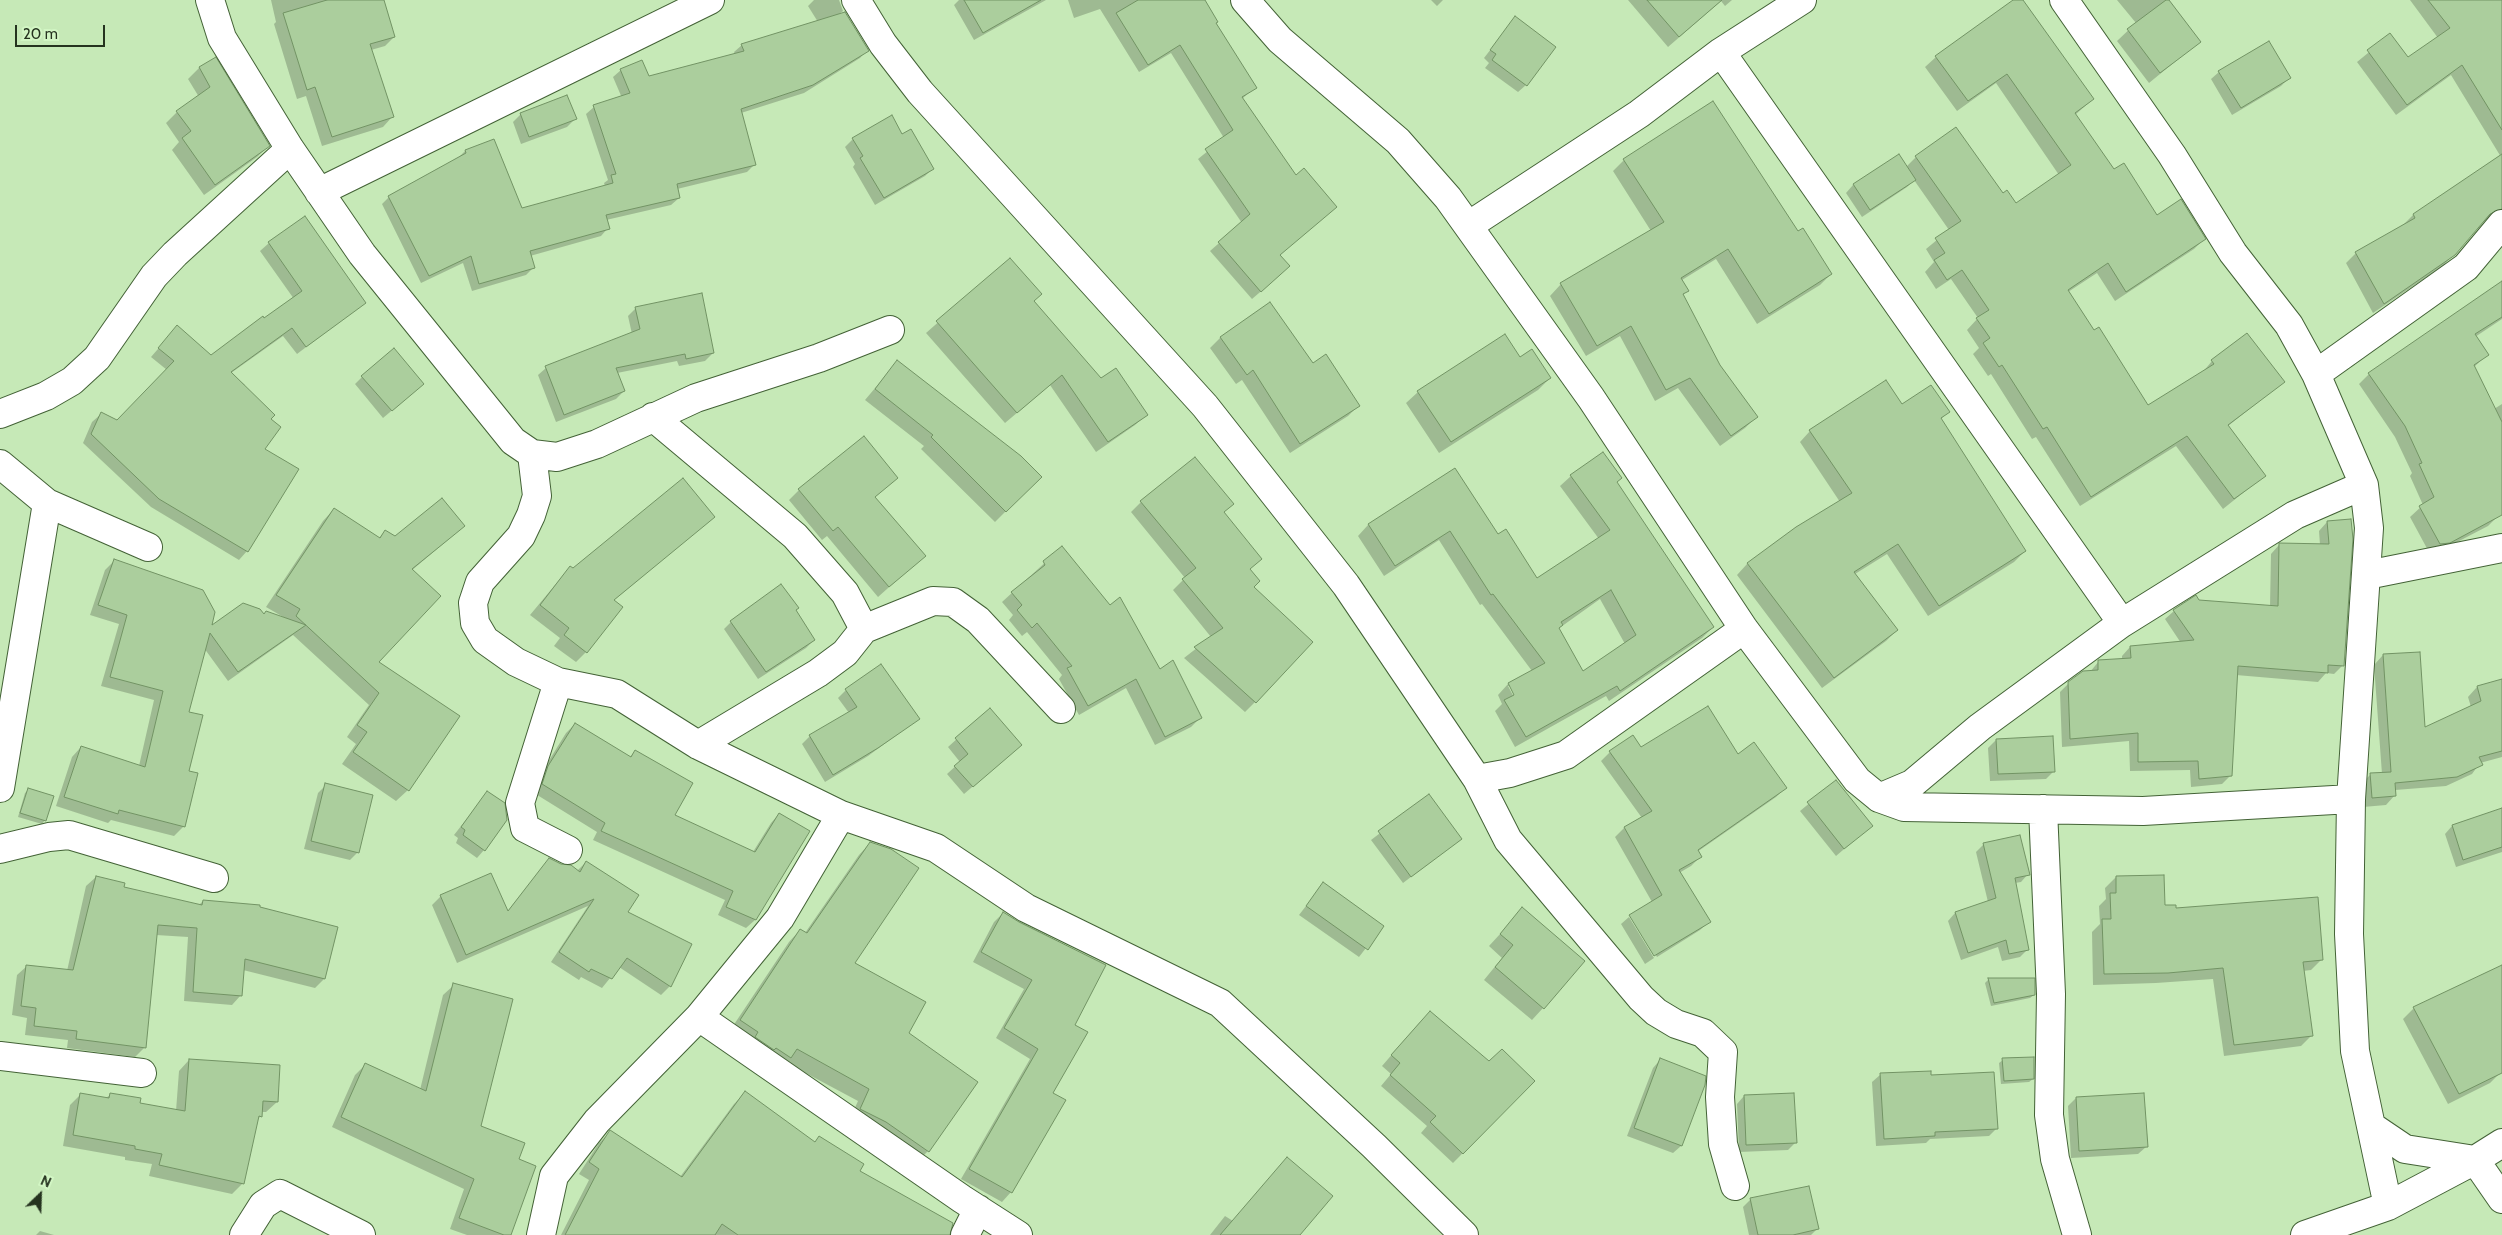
<!DOCTYPE html>
<style>
body{margin:0}
#map{position:relative;width:2502px;height:1235px;overflow:hidden;background:#c6e9b7;font-family:Cabin,sans-serif}
canvas{display:block}
.north{position:absolute;left:15px;top:1170px;width:50px;height:50px;-webkit-text-stroke:4px #d2f6c4;paint-order:stroke;rotate:24deg;font-size:14px;font-weight:700;line-height:20px;text-align:center;color:#25331f}
.north::after{content:'';display:block;margin:auto;width:18px;height:22px;background:#25331f;clip-path:polygon(50% 0,100% 100%,50% 72%,0 100%)}
.scale{position:absolute;left:15px;top:25px;width:90px;height:22px;box-sizing:border-box;border:2px solid #25331f;border-top:0;padding-left:6px;font-size:15px;line-height:18px;white-space:nowrap;color:#25331f;-webkit-text-stroke:4px #d2f6c4;paint-order:stroke}
</style>
<div id="map">
<canvas width="2502" height="1235"></canvas>
<div class="north">N</div>
<div class="scale">20 m</div>
</div>
<script>
const context = document.querySelector('canvas').getContext('2d');
context.lineJoin = 'round';
function paint(path, color) {
  context.fillStyle = color;
  context.fill(path, 'evenodd');
}
function toPath(rows) {
  const path = new Path2D();
  for (const r of rows) {
    path.moveTo(r[0], r[1]);
    for (let i = 2; i < r.length; i += 2) path.lineTo(r[i], r[i + 1]);
  }
  return path;
}
function trace(path, color, width, dash) {
  context.strokeStyle = color;
  context.lineWidth = width;
  context.lineCap = dash ? 'butt' : 'round';
  context.setLineDash(dash || []);
  context.stroke(path);
}
paint(toPath([
 [271,0,383,0,394,37,385,46,371,50,392,117,383,127,322,146,306,96,297,99,274,24,276,22],
 [814,0,839,0,843,11,838,15,867,50,860,58,804,93,741,113,755,164,747,172,677,189,679,198,671,205,606,220,608,228,601,236,530,256,533,268,526,275,472,291,463,263,421,283,382,204,389,197,458,158,465,151,521,210,605,186,604,183,608,180,586,114,594,107,622,98,613,77,621,70,648,77,735,55,734,52,742,45,818,22,808,6],
 [959,0,1046,0,974,40,954,5],
 [1068,0,1202,0,1255,87,1242,99,1279,255,1280,275,1252,299,1210,251,1242,223,1198,159,1224,138,1171,53,1139,72,1100,9,1074,18],
 [1431,0,1443,0,1437,6],
 [1628,0,1732,0,1725,6,1721,1,1668,47],
 [2015,0,2021,0,2093,99,2075,115,2114,171,2157,217,2204,239,2194,249,2115,301,2097,273,2068,292,2093,332,2148,406,2202,373,2212,361,2247,334,2283,382,2228,426,2264,476,2223,509,2176,446,2080,506,2036,437,2032,439,1991,374,1988,376,1973,354,1979,348,1967,330,1978,318,1951,279,1936,289,1925,272,1934,262,1926,249,1949,230,1914,180,1907,187,1862,217,1846,193,1853,185,1899,155,1906,167,1916,157,2003,195,2015,205,2059,175,1996,83,1957,111,1925,67,1936,57],
 [2117,0,2167,0,2199,42,2149,83,2117,41,2136,23],
 [2410,0,2502,0,2502,222,2494,219,2486,219,2443,266,2373,313,2346,263,2356,253,2403,225,2413,215,2501,157,2451,75,2396,115,2357,62,2390,35,2408,59,2438,38],
 [1515,18,1526,85,1518,92,1485,68,1489,63,1484,58],
 [215,59,268,146,257,157,204,195,172,150,179,142,166,123,177,112,199,97,188,79,199,68],
 [2219,72,2289,78,2281,86,2232,115,2211,79],
 [1712,102,1798,233,1831,274,1820,285,1757,324,1716,259,1682,280,1688,290,1682,296,1719,365,1756,417,1745,428,1720,446,1678,388,1655,401,1620,336,1586,356,1550,296,1561,284,1651,231,1613,171,1624,160],
 [521,114,575,119,567,127,521,144,513,122],
 [853,139,932,169,925,176,875,205,853,167,855,164,845,147],
 [269,243,364,303,297,354,283,336,231,373,245,385,243,386,269,419,247,551,239,560,151,507,83,443,92,422,101,414,117,421,167,370,151,357,177,327,211,356,294,299,260,251],
 [1010,259,1033,301,1101,380,1146,415,1135,425,1096,452,1050,385,1005,423,926,333],
 [2502,282,2502,319,2475,337,2487,355,2474,367,2494,409,2502,404,2502,506,2498,516,2488,526,2438,552,2430,554,2410,517,2423,505,2410,476,2412,473,2395,437,2359,384,2369,374],
 [1269,303,1312,364,1358,406,1348,416,1290,453,1242,380,1236,384,1210,348,1220,338],
 [636,308,713,353,705,361,679,366,677,361,617,373,624,391,616,399,556,422,538,375,546,368,632,334,628,316],
 [1520,358,1550,378,1538,390,1439,453,1406,403,1418,392],
 [897,362,1040,477,995,522,921,449,924,446,865,400],
 [362,377,415,391,383,418,355,384],
 [1902,406,1948,412,1941,419,2025,551,2014,562,1928,616,1887,554,1855,574,1897,630,1886,641,1822,688,1737,575,1747,564,1796,528,1840,502,1800,442,1810,431],
 [1455,470,1497,536,1537,579,1599,539,1560,486,1571,476,1616,483,1713,627,1702,638,1609,701,1606,696,1515,747,1495,711,1502,704,1498,695,1508,684,1532,671,1482,604,1480,605,1439,540,1384,576,1358,536,1368,525],
 [1600,599,1625,644,1583,673,1558,629],
 [1508,686,1510,686,1518,700,1516,701],
 [897,478,874,498,924,556,878,597,827,536,822,540,789,500,799,490],
 [1141,502,1260,559,1249,570,1252,587,1255,702,1245,712,1184,658,1211,637,1173,590,1185,578,1131,512],
 [334,509,378,539,385,531,395,537,464,526,411,571,377,662,408,790,396,801,342,764,356,744,347,737,369,705,293,635,228,681,204,648,187,713,188,772,184,826,174,836,111,820,108,823,56,806,72,757,81,747,139,766,154,700,101,686,119,624,90,615,105,570,114,561,210,628,263,616,285,618,266,607,323,521],
 [713,517,613,601,586,652,576,662,554,646,560,638,530,615,570,567,573,570],
 [2327,522,2343,665,2334,674,2326,673,2318,682,2236,675,2231,775,2222,784,2191,787,2190,770,2130,771,2129,741,2062,747,2060,692,2069,683,2090,672,2099,661,2122,660,2122,656,2130,647,2181,643,2165,619,2174,611,2196,597,2198,601,2270,607,2271,554,2279,545,2320,545,2319,531],
 [1062,547,1160,671,1201,717,1191,727,1155,745,1126,688,1079,715,1059,679,1062,675,1027,632,1022,636,1009,620,1013,615,1002,602],
 [795,611,814,640,806,648,758,679,724,629,731,622],
 [2383,655,2424,729,2471,707,2468,697,2477,687,2502,680,2502,757,2480,763,2472,774,2446,786,2395,790,2395,795,2386,805,2363,807,2361,784,2370,775,2382,774,2374,665],
 [846,690,918,719,868,756,825,782,802,744,810,736,849,713,838,698],
 [990,709,1021,745,964,794,947,774,960,762,948,747],
 [575,724,629,758,635,751,673,816,753,852,771,823,779,814,808,831,755,920,746,928,718,915,725,900,593,840,597,832,534,793,540,775,566,733],
 [1996,740,2054,771,2046,779,1990,781,1988,748],
 [1640,748,1737,756,1785,788,1776,797,1697,852,1700,857,1691,866,1679,873,1709,922,1700,930,1657,957,1631,916,1629,916,1652,902,1615,837,1624,828,1642,818,1601,761,1610,752],
 [1835,782,1871,826,1836,856,1800,811],
 [326,785,358,852,350,860,304,849,318,793],
 [28,790,45,820,42,824,18,817,25,793],
 [487,793,484,850,477,858,456,843,458,838,454,835],
 [1429,796,1461,839,1403,883,1371,840],
 [2502,810,2502,852,2456,867,2445,834,2452,826],
 [870,843,853,964,928,1151,916,1163,849,1121,858,1101,729,1032,789,942,800,930,805,933,859,855],
 [1984,844,2028,874,2021,882,2015,883,2028,949,2020,957,2002,961,1998,947,1961,960,1948,921,1955,913,1988,902,1976,852],
 [549,859,577,871,586,862,626,913,691,945,670,986,661,995,619,967,602,988,581,977,579,980,551,962,588,906,457,963,432,905,441,896,507,912],
 [96,877,122,888,199,905,203,901,258,908,337,928,324,979,315,988,243,970,241,995,232,1005,184,1001,188,937,156,935,145,1047,135,1057,67,1048,68,1040,25,1035,27,1018,12,1015,17,975,27,966,67,971,86,886],
 [2116,877,2164,907,2322,959,2311,970,2303,971,2312,1035,2301,1046,2224,1056,2213,979,2156,983,2093,985,2092,932,2100,924,2099,906,2106,899,2105,888],
 [1323,884,1383,926,1359,957,1299,915],
 [1523,909,1543,1008,1532,1020,1484,980,1502,958,1489,946],
 [1003,913,1073,1025,1051,1093,1011,1192,1002,1202,961,1179,1030,1059,996,1038,1024,989,973,962,994,922],
 [1629,917,1654,958,1645,964,1621,924],
 [2502,966,2501,1072,2490,1083,2448,1104,2403,1019,2414,1008],
 [1989,979,2034,995,2030,998,1991,1006,1985,983],
 [454,985,480,1127,517,1160,510,1235,467,1235,450,1229,464,1189,332,1127,355,1075,365,1065,420,1090,443,995],
 [1420,1022,1489,1063,1533,1082,1453,1163,1421,1133,1427,1126,1381,1086,1391,1074,1382,1066],
 [189,1060,277,1102,266,1112,261,1112,261,1116,256,1120,243,1183,232,1194,149,1176,152,1164,125,1160,125,1157,63,1146,70,1105,81,1094,106,1098,110,1095,139,1104,176,1111,179,1071],
 [1660,1060,1681,1146,1673,1153,1627,1136,1653,1068],
 [2003,1060,2033,1079,2029,1082,2001,1084,1999,1063],
 [1880,1075,1930,1076,1996,1129,1989,1136,1930,1139,1926,1143,1876,1146,1872,1082],
 [745,1093,814,1143,820,1137,858,1171,949,1235,561,1235,589,1180,579,1174,599,1143,610,1132,680,1177,734,1104],
 [1744,1096,1796,1142,1788,1150,1739,1152,1737,1104],
 [2076,1098,2146,1147,2138,1154,2071,1158,2068,1106],
 [1287,1158,1298,1235,1210,1235,1225,1216,1233,1221],
 [1751,1199,1817,1229,1811,1235,1749,1235,1743,1207],
 [40,1231,54,1235,36,1235]
]), '#0003');
const building = toPath([
 [327,0,384,0,395,37,370,44,394,117,332,137,315,87,307,90,283,13,327,0],
 [964,0,1041,0,983,33,964,0],
 [1138,0,1205,0,1218,22,1216,23,1257,88,1242,97,1296,175,1304,168,1337,207,1280,255,1290,266,1261,292,1218,242,1250,214,1205,149,1233,130,1180,45,1148,65,1116,13,1138,0],
 [1647,0,1722,0,1679,37,1647,0],
 [2013,0,2023,0,2094,99,2075,113,2114,169,2124,163,2157,215,2181,199,2206,239,2126,292,2108,263,2068,290,2094,330,2099,327,2148,405,2214,364,2211,360,2247,333,2285,382,2228,425,2266,476,2234,499,2187,436,2091,497,2047,427,2043,429,2002,365,1999,367,1983,343,1990,338,1976,318,1989,310,1962,270,1947,280,1934,260,1945,253,1935,238,1961,221,1915,156,1956,127,2003,193,2007,190,2016,203,2071,165,2007,74,1968,101,1935,56,2013,0],
 [2166,0,2169,0,2201,42,2160,73,2127,29,2166,0],
 [2428,0,2502,0,2502,130,2462,65,2407,105,2367,50,2390,33,2408,57,2450,28,2428,0],
 [845,12,869,51,813,85,741,109,756,165,677,184,680,198,606,215,610,229,530,251,535,268,479,284,471,256,429,276,388,196,466,153,465,150,494,139,522,208,613,183,611,175,616,174,593,105,630,93,620,69,642,60,649,76,744,51,741,44,845,12],
 [1515,16,1556,47,1527,86,1492,60,1496,54,1490,50,1515,16],
 [2269,41,2291,78,2241,108,2218,71,2269,41],
 [216,57,270,146,215,185,182,138,191,131,176,111,210,87,199,67,216,57],
 [567,95,577,119,529,137,520,113,567,95],
 [1713,101,1798,231,1803,228,1832,274,1769,314,1728,249,1681,278,1689,291,1683,294,1720,365,1758,417,1731,436,1690,378,1666,390,1631,326,1597,346,1560,283,1664,222,1623,159,1713,101],
 [892,115,902,134,911,129,934,169,884,198,860,158,863,156,852,138,892,115],
 [1899,154,1916,180,1870,210,1853,184,1899,154],
 [2502,154,2502,209,2490,214,2455,255,2384,304,2355,252,2415,218,2413,214,2502,154],
 [305,216,366,303,306,347,292,328,231,372,275,415,271,419,281,427,265,449,299,469,248,552,159,499,91,434,101,412,117,420,174,361,158,348,177,325,211,355,263,316,264,318,302,291,268,242,305,216],
 [1010,258,1042,294,1034,301,1101,378,1116,368,1148,415,1108,442,1062,375,1017,413,936,321,1010,258],
 [2502,281,2502,317,2475,334,2489,355,2474,365,2502,422,2502,515,2450,543,2440,544,2419,506,2434,497,2419,464,2422,463,2405,426,2368,373,2502,281],
 [702,293,714,353,686,359,685,354,616,368,625,391,564,415,545,366,640,329,635,307,702,293],
 [1270,302,1313,363,1326,354,1360,406,1300,444,1253,370,1247,375,1220,337,1270,302],
 [1505,334,1520,357,1532,349,1551,378,1451,442,1417,391,1505,334],
 [394,348,424,384,392,411,361,376,394,348],
 [897,360,1021,456,1042,477,1006,512,931,437,933,435,875,389,897,360],
 [1886,380,1902,404,1931,385,1950,412,1941,418,2026,551,1939,606,1898,544,1854,572,1898,630,1834,678,1747,563,1796,527,1852,493,1809,430,1886,380],
 [864,436,898,478,875,497,926,556,889,587,838,527,833,531,798,489,864,436],
 [1603,452,1622,478,1617,482,1714,627,1620,691,1617,686,1526,737,1504,700,1514,695,1508,683,1545,663,1493,594,1491,595,1450,531,1395,566,1368,524,1455,468,1498,534,1506,529,1537,578,1610,530,1570,475,1603,452],
 [1611,590,1636,635,1583,671,1559,628,1563,625,1561,622,1611,590],
 [1195,457,1234,504,1224,512,1262,559,1250,569,1260,581,1254,587,1313,642,1256,703,1194,647,1223,628,1182,579,1196,568,1140,501,1195,457],
 [683,478,715,517,614,600,623,607,587,653,564,635,569,628,540,605,570,566,573,568,683,478],
 [442,498,465,526,412,569,441,596,379,662,460,716,409,791,353,752,367,732,357,725,379,693,296,616,300,609,276,595,334,508,380,538,385,530,395,536,442,498],
 [2351,519,2353,539,2344,666,2328,665,2328,673,2238,666,2232,776,2199,779,2198,761,2138,762,2138,733,2070,739,2068,682,2083,671,2098,670,2098,660,2131,658,2130,646,2194,640,2173,610,2196,595,2199,600,2278,606,2279,543,2329,544,2327,521,2351,519],
 [1062,546,1110,605,1120,597,1160,669,1173,660,1202,718,1165,737,1136,679,1088,706,1067,668,1072,666,1037,623,1032,628,1017,610,1022,605,1011,592,1045,565,1043,561,1062,546],
 [114,559,203,590,215,612,212,625,243,603,260,609,264,614,266,611,306,625,238,672,210,633,189,712,203,715,189,771,198,773,185,827,119,810,118,814,64,797,81,746,145,767,163,691,110,677,127,615,98,605,114,559],
 [781,584,799,608,796,610,815,640,766,672,730,621,781,584],
 [2420,652,2425,727,2481,701,2477,686,2502,679,2502,751,2479,757,2483,765,2457,777,2395,783,2396,796,2372,798,2370,773,2391,772,2383,654,2420,652],
 [881,664,920,719,878,748,833,775,809,735,857,707,845,689,881,664],
 [1708,706,1738,754,1754,742,1787,788,1698,850,1702,857,1679,870,1711,922,1654,956,1629,915,1662,895,1624,827,1652,811,1609,751,1633,735,1641,747,1708,706],
 [990,708,1022,745,973,787,954,766,968,754,955,738,990,708],
 [575,723,631,757,635,750,693,783,675,815,755,852,779,813,810,831,756,920,726,907,733,891,601,831,605,823,542,784,548,766,575,723],
 [2053,736,2055,772,1998,774,1996,739,2053,736],
 [1836,780,1873,826,1844,849,1807,802,1836,780],
 [325,783,373,795,359,853,311,841,325,783],
 [28,788,54,796,46,821,20,813,28,788],
 [487,791,505,803,507,820,485,851,463,835,465,830,461,827,487,791],
 [1429,794,1462,839,1411,877,1378,831,1429,794],
 [2502,808,2502,847,2463,860,2452,825,2502,808],
 [2020,835,2030,875,2015,878,2029,950,2009,954,2006,940,1968,953,1955,912,1996,898,1983,843,2020,835],
 [870,842,891,849,919,868,855,963,926,1002,909,1033,978,1082,929,1152,886,1122,860,1109,869,1089,797,1049,791,1058,776,1048,774,1050,755,1037,758,1032,740,1020,800,929,807,933,870,842],
 [549,858,561,864,571,865,580,872,586,861,639,895,628,912,692,944,671,987,627,958,612,979,591,969,589,972,559,952,594,899,466,955,440,895,491,873,508,911,549,858],
 [2164,875,2165,905,2176,905,2176,908,2318,897,2323,960,2303,962,2313,1036,2234,1045,2223,968,2168,973,2104,974,2102,919,2111,919,2110,893,2116,893,2116,876,2164,875],
 [96,876,125,883,124,887,202,905,203,900,260,905,260,907,338,927,325,979,245,959,242,996,193,992,197,928,158,925,146,1048,76,1039,77,1031,34,1026,36,1008,21,1006,26,965,73,970,96,876],
 [1323,882,1384,926,1368,950,1306,906,1323,882],
 [1522,907,1585,961,1544,1009,1495,967,1513,945,1500,934,1522,907],
 [1003,912,1019,922,1106,965,1075,1025,1088,1032,1053,1093,1066,1100,1012,1193,969,1169,1038,1049,1004,1028,1032,980,981,952,1003,912],
 [2502,965,2502,1073,2459,1094,2413,1007,2502,965],
 [1988,978,2035,978,2035,995,1994,1003,1988,978],
 [453,983,513,999,481,1126,525,1143,519,1159,536,1166,511,1235,504,1235,459,1218,474,1179,341,1117,365,1063,426,1091,453,983],
 [1430,1011,1489,1061,1502,1049,1535,1081,1463,1154,1430,1122,1436,1116,1390,1075,1400,1063,1391,1055,1430,1011],
 [2034,1057,2034,1079,2004,1081,2002,1058,2034,1057],
 [1660,1058,1706,1076,1705,1085,1682,1146,1634,1128,1660,1058],
 [189,1059,280,1065,278,1102,263,1101,262,1117,259,1116,244,1184,159,1165,162,1154,135,1149,135,1146,73,1135,80,1093,109,1098,110,1093,141,1098,140,1103,185,1111,189,1059],
 [1931,1071,1931,1075,1994,1072,1998,1129,1935,1132,1935,1136,1884,1139,1880,1073,1931,1071],
 [745,1091,815,1142,819,1136,864,1164,860,1171,953,1223,950,1235,738,1235,722,1224,715,1235,565,1235,599,1169,589,1162,610,1130,682,1177,745,1091],
 [1794,1093,1797,1143,1746,1145,1744,1095,1794,1093],
 [2144,1093,2148,1147,2079,1151,2076,1097,2144,1093],
 [1287,1157,1333,1196,1300,1235,1220,1235,1287,1157],
 [1809,1186,1819,1229,1793,1235,1758,1235,1750,1198,1809,1186]
]);
paint(building, '#abce9d');
trace(building, '#729364', 1);
const street = toPath([
 [210,0,222,38,290,149,362,254,513,441,532,454,557,457,597,444,696,398,819,358,890,330],
 [856,0,883,44,920,92,1205,406,1346,585,1477,779,1508,840,1641,998,1656,1012,1676,1024,1703,1033,1723,1052,1720,1097,1723,1144,1735,1186],
 [1245,0,1280,40,1398,141,1448,198,1591,398,1744,629,1857,780,1879,798,1904,807,2143,811,2351,799],
 [2064,0,2172,155,2233,253,2289,325,2316,374,2364,485,2369,528,2351,799,2349,934,2355,1051,2388,1206],
 [1721,52,2122,623],
 [319,192,710,0],
 [1468,226,1639,114,1721,52,1802,0],
 [2316,374,2466,267,2502,224],
 [0,414,46,396,72,381,97,358,154,276,175,254,290,149],
 [653,417,795,536,845,593,864,629],
 [532,454,537,496,531,515,521,536,480,582,473,603,475,623,485,640,516,662,558,682,617,694,698,745,841,815,936,848,1026,908,1220,1003,1374,1146,1464,1235],
 [0,464,47,503,148,547],
 [2367,575,2502,548],
 [558,682,520,803,525,828,568,850],
 [698,745,818,673,845,653,864,629,933,601,953,602,978,620,1061,709],
 [1477,779,1510,773,1566,755,1744,629],
 [0,788,47,503],
 [1879,798,1912,784,1980,727,2122,623,2295,515,2364,485],
 [2043,809,2051,994,2049,1115,2055,1159,2077,1235],
 [0,849,49,837,69,835,214,878],
 [699,1017,962,1199,1018,1235],
 [0,1056,142,1073],
 [2371,1126,2405,1149,2475,1160,2502,1199],
 [244,1235,263,1205,280,1194,361,1235],
 [541,1235,554,1176,597,1121,699,1017,780,918,841,815],
 [965,1235,978,1209],
 [2305,1235,2388,1206,2475,1160,2502,1143]
]);
trace(street, '#436236', 30);
trace(street, '#fff', 28);
</script>
